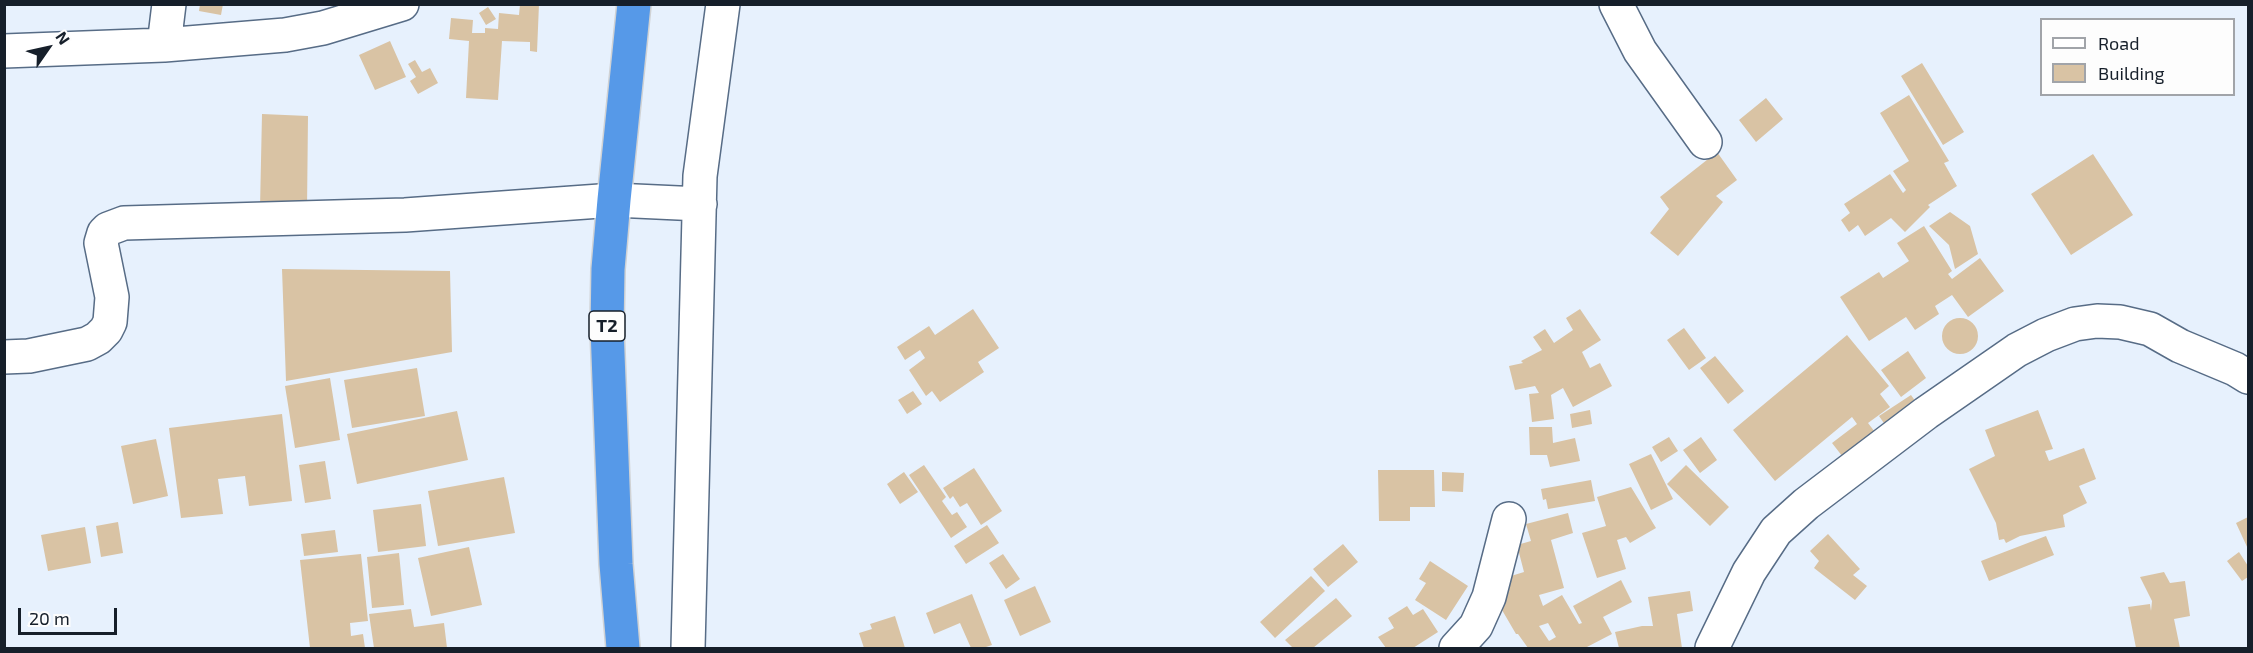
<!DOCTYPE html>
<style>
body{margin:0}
#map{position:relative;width:2253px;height:653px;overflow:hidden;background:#e7f1fd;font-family:"Exo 2",sans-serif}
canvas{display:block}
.frame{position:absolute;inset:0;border:6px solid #161f2a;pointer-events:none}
.legend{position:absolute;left:2040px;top:18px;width:195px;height:78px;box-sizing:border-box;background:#fdfdfd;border:2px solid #a1a4a9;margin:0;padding:8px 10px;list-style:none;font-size:18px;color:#161f2a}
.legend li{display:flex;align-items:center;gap:12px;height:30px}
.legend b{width:30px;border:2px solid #a1a4a9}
.north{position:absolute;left:18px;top:18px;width:60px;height:60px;-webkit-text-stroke:4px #fdfdfd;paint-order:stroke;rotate:56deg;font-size:16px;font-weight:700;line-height:24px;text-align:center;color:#161f2a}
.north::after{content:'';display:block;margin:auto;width:21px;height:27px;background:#161f2a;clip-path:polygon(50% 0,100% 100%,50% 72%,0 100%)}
.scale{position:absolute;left:18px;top:608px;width:99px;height:27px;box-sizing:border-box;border:3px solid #161f2a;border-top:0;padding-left:8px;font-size:18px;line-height:21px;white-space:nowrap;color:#161f2a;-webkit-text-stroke:4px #fdfdfd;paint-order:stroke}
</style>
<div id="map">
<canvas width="2253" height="653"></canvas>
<div class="frame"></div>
<ul class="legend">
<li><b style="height:8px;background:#fff"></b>Road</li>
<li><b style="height:16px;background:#d9c3a4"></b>Building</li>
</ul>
<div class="north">N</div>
<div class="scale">20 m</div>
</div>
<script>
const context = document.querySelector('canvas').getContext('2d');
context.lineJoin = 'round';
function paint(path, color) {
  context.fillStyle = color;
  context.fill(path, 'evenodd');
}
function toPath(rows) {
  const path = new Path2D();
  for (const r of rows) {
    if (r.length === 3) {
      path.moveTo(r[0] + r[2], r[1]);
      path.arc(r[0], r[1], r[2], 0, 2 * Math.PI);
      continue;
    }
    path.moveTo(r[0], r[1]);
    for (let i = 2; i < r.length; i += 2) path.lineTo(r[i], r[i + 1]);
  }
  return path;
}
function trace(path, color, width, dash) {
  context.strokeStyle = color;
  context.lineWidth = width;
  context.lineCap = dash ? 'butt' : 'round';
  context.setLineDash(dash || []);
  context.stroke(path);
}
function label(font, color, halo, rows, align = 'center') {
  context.font = font + ' "Exo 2",sans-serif';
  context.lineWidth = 6;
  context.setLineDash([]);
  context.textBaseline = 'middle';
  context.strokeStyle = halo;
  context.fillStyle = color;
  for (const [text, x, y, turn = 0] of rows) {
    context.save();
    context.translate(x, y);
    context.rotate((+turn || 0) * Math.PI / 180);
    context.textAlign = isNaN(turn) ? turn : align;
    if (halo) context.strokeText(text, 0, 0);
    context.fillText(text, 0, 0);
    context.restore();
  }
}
paint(toPath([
 [200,4,223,4,221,15,199,11],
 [520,4,539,4,537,52,530,51,530,42,502,41,498,100,466,98,469,41,449,39,451,18,473,20,472,33,485,33,485,28,498,29,499,13,519,15],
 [488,7,496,19,486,25,479,13],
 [390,41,406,77,375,90,359,55],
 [415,60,422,72,430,68,438,83,418,94,410,81,416,77,408,64],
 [1922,63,1964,132,1943,145,1901,76],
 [1909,95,1949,161,1944,163,1957,186,1928,205,1930,207,1905,232,1891,218,1865,236,1858,225,1849,232,1841,220,1850,213,1844,204,1890,174,1903,193,1906,190,1893,171,1909,161,1880,113],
 [1766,98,1783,119,1756,142,1739,120],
 [262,114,308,116,307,209,260,208],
 [1717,152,1737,180,1716,196,1723,202,1678,256,1650,233,1669,209,1660,197],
 [2093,154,2133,215,2071,255,2031,194],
 [1950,212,1970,226,1978,254,1955,269,1949,245,1929,226],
 [1924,226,1952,271,1948,274,1952,279,1980,258,2004,291,1968,317,1952,295,1935,306,1939,314,1915,330,1906,317,1869,341,1840,297,1879,272,1883,278,1909,261,1897,243],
 [282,269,450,271,452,352,286,381],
 [973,309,999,348,978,362,984,372,940,402,932,391,926,396,909,370,925,358,920,350,905,360,897,347,929,326,935,335],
 [1580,309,1601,340,1582,352,1590,368,1600,363,1612,386,1573,407,1563,388,1551,395,1554,419,1532,422,1529,394,1539,393,1535,386,1515,390,1509,366,1523,363,1521,361,1542,350,1533,337,1545,329,1554,343,1573,330,1566,318],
 [1960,336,18],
 [1684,328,1706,358,1689,370,1667,340],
 [1847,335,1889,386,1880,394,1890,407,1868,423,1878,436,1846,461,1832,443,1857,424,1852,417,1775,481,1733,430],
 [1908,351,1926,378,1901,397,1881,370],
 [1715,356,1744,391,1728,404,1700,368],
 [417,368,425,416,352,428,344,380],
 [330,378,340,440,295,448,285,386],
 [913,391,922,404,907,414,898,400],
 [1911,395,1920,408,1888,429,1879,416],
 [1590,410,1592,424,1572,428,1570,414],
 [2038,410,2053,449,2045,451,2049,461,2084,448,2096,479,2079,486,2087,503,2063,515,2065,527,2020,536,2006,543,2004,539,1999,540,1996,523,1969,469,1995,456,1985,430],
 [457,411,468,460,357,484,347,434],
 [282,414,292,501,249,506,245,476,218,479,223,514,181,518,169,428],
 [1529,427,1552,427,1553,443,1575,438,1580,461,1550,467,1547,455,1530,455],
 [1669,437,1678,451,1661,462,1652,447],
 [1701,437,1717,460,1700,473,1683,450],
 [156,439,168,496,133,504,121,446],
 [1651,454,1673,499,1651,510,1629,464],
 [325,461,331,499,305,503,299,465],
 [924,465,946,497,942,501,952,515,957,512,967,527,951,538,909,475],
 [1686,465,1729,507,1710,526,1667,484],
 [974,468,1002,511,981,525,967,503,960,507,953,496,950,499,943,488],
 [1378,470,1434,470,1435,507,1410,507,1410,521,1379,521],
 [904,472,918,492,900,504,887,484],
 [1442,472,1464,473,1463,492,1442,491],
 [504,477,515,533,438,546,428,491],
 [1591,480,1595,501,1548,509,1546,499,1543,500,1541,489],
 [1631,487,1656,528,1630,543,1626,537,1617,540,1626,569,1597,578,1582,533,1606,526,1597,497],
 [421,504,426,546,378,552,373,510],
 [1568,513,1573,533,1551,540,1564,588,1539,595,1543,606,1562,595,1579,624,1582,623,1573,606,1621,580,1632,602,1603,617,1612,634,1585,648,1528,648,1518,634,1516,634,1495,598,1498,580,1524,572,1517,545,1531,541,1526,524],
 [1548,623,1556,637,1549,641,1539,626],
 [2248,517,2248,549,2236,523],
 [118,522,123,553,101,557,96,526],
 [987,525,999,543,966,564,954,546],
 [85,527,91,563,48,571,41,535],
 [335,530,338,552,304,556,301,534],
 [1828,534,1860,569,1853,575,1867,586,1855,600,1814,568,1819,561,1810,551],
 [2046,536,2054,555,1989,581,1981,561],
 [1343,544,1358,562,1328,587,1313,569],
 [469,547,482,605,431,616,418,558],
 [2239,552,2248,566,2248,577,2242,581,2227,561],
 [399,553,404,605,372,608,367,557],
 [361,554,368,621,350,623,351,636,363,634,365,648,310,648,300,560],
 [1003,554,1020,579,1006,589,989,563],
 [1430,561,1468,586,1446,620,1415,600,1426,583,1419,579],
 [2164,572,2170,583,2185,581,2190,616,2174,619,2180,648,2136,648,2128,607,2150,604,2151,611,2152,601,2140,577],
 [1311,576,1325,591,1275,638,1260,622],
 [1035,586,1051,622,1020,636,1004,600],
 [1690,591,1693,611,1677,614,1682,648,1619,648,1615,632,1642,626,1653,626,1648,597],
 [972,594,992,645,983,648,971,648,960,623,934,634,926,613],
 [1336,598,1352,616,1313,648,1293,648,1285,640],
 [1407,606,1413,615,1423,609,1438,632,1413,648,1386,648,1378,637,1394,628,1388,618],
 [411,609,414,627,444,623,447,648,374,648,369,614],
 [895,616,905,648,864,648,859,633,872,629,870,624]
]), '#d9c3a4');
const street = toPath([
 [1616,4,1640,51,1705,142],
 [164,45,169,4],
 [4,51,164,45,285,35,323,28,402,4],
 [4,357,29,356,87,344,98,338,106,330,110,322,112,297,101,243,104,233,108,229,124,223,405,215,614,200,700,204],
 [688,648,700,176,723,4],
 [1456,648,1476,626,1489,597,1509,519],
 [1712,648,1749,572,1776,531,1806,504,1926,413,2017,350,2046,335,2075,324,2097,321,2120,322,2150,329,2180,346,2235,369,2248,377]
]);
const highway = toPath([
 [623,648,616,564,607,328,608,269,614,200,634,4]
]);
trace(street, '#576c86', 36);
trace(highway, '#d0d2d4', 36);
trace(street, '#fff', 33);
trace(highway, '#5699e8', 33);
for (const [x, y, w] of [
 [607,326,36]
]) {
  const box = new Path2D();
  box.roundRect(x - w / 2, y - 15, w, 30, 4.5);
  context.fillStyle = '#fdfdfd';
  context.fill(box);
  trace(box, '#161f2a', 1.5);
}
label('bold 18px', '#161f2a', null, [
 ["T2",607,326]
]);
</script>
